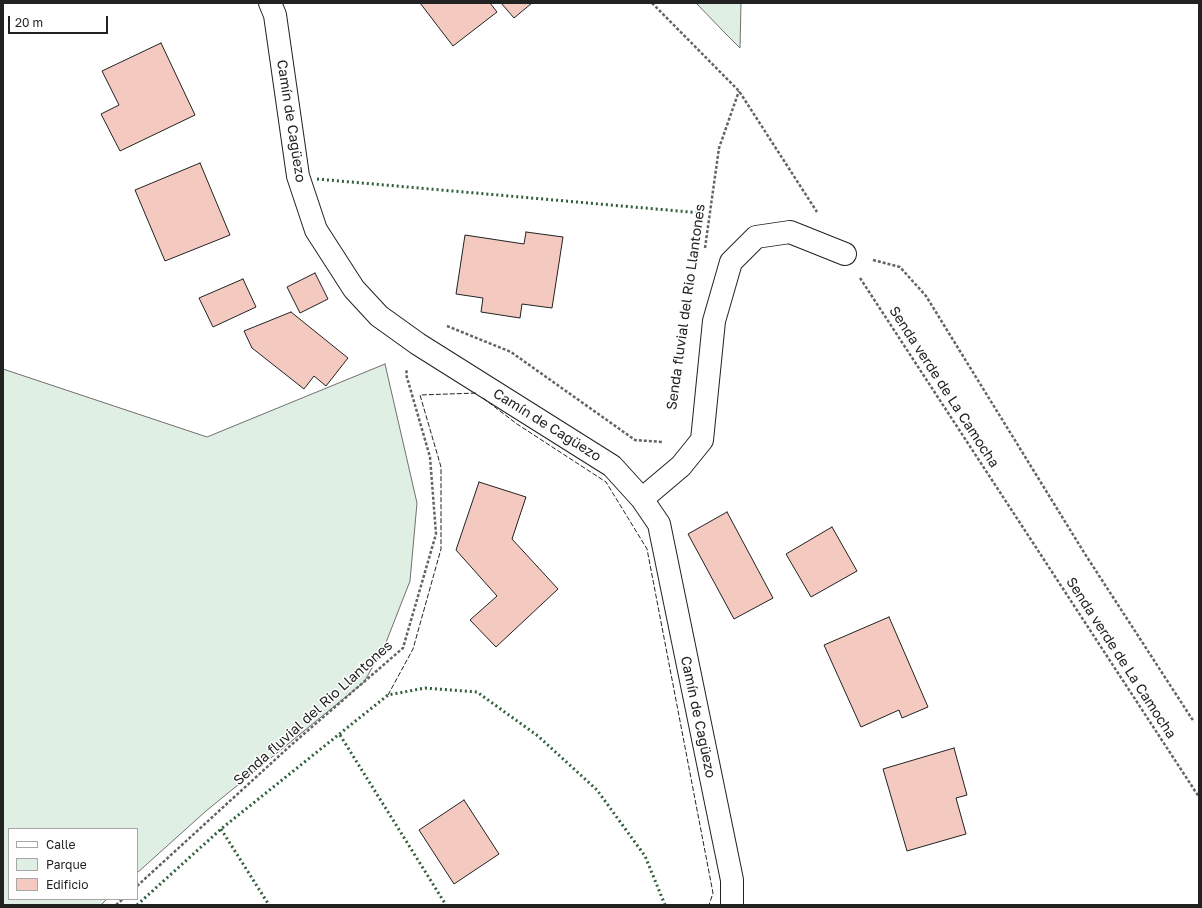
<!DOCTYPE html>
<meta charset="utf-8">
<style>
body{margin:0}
#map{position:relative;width:1202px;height:908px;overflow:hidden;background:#fff;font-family:"Golos Text",sans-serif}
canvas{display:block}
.frame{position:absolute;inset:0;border:4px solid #222;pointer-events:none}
.legend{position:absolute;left:8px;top:828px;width:130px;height:72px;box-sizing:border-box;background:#fff;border:1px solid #a7a7a7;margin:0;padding:5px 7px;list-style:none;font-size:12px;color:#222}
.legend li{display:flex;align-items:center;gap:8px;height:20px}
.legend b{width:20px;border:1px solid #a7a7a7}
.scale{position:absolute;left:8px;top:16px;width:100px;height:18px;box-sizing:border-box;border:2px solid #222;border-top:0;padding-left:5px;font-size:12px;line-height:14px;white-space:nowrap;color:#222;-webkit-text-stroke:3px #fff;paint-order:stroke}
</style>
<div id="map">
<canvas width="1202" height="908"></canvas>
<div class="frame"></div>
<ul class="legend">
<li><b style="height:5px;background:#fff"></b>Calle</li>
<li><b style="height:11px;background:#e0efe3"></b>Parque</li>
<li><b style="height:11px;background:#f3c9c0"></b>Edificio</li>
</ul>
<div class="scale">20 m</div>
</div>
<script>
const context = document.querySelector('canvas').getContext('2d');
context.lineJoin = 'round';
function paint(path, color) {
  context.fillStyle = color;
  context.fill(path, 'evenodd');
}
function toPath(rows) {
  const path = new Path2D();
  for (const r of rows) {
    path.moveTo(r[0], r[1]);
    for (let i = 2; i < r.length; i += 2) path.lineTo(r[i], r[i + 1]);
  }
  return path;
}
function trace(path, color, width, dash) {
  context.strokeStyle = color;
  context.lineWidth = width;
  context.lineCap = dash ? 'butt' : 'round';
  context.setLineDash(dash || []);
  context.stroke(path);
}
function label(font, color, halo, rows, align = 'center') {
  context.font = font + ' "Golos Text",sans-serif';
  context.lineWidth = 3;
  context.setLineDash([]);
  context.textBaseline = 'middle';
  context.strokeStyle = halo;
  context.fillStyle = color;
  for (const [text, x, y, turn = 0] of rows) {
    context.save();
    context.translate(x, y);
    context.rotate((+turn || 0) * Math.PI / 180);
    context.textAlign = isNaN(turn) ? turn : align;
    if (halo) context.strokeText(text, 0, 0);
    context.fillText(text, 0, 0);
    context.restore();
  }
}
const green = toPath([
 [696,3,741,3,740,48,725,33,696,3],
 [385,364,417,503,410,581,385,645,364,682,206,811,137,873,137,829,9,829,9,899,107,899,101,905,3,905,3,369,207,437,385,364]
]);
paint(green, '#e0efe3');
trace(green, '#6f6f6f', 1);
const building = toPath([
 [420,3,490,3,497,12,453,46,420,3],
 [501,3,532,3,514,18,501,3],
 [161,43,195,115,120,151,101,114,119,105,102,71,161,43],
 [200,163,230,235,165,261,135,190,200,163],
 [526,232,563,237,552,308,522,304,520,318,481,312,483,298,456,294,465,235,524,244,526,232],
 [315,273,328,299,300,313,287,287,315,273],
 [243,279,256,307,213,327,199,298,243,279],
 [291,312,348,358,326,386,314,376,304,389,252,348,244,331,291,312],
 [479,482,526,497,512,539,558,589,496,647,470,620,497,596,456,550,479,482],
 [727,512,773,598,734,619,688,534,727,512],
 [832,527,857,571,811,597,786,554,832,527],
 [889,617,928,707,902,718,899,710,861,727,824,645,889,617],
 [954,748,967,795,956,798,966,834,907,851,883,769,954,748],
 [464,800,499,854,454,884,419,830,464,800]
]);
paint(building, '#f3c9c0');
trace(building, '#222', 1);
const minor = toPath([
 [270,3,275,15,298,176,316,230,354,289,379,316,418,344,612,466,642,499,659,524,732,880,732,905],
 [642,499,681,466,702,440,714,321,731,262,756,237,790,232,845,254]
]);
trace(minor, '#222', 24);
trace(toPath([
 [652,3,739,91,817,212],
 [705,248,719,148,739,91],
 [873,260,900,267,926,296,1085,554,1194,722],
 [860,278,1199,797],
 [447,326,511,352,635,440,663,442],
 [137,886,290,746,403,648,436,534,430,457,406,374,407,370],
 [116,905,123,899]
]), '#646464', 2.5, [3, 2]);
trace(minor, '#fff', 22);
trace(toPath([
 [317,179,701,213],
 [340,735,446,905],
 [221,829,269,905],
 [137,905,221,829,388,695,425,688,477,692,538,736,597,790,645,856,665,905]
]), '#2f5e38', 3, [2, 3]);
trace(toPath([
 [483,398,517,424,606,482,647,549,713,893,709,905],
 [388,695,413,649,441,549,441,467,420,395,477,393]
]), '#222', 1, [5, 2]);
label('14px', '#222', '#fff', [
 ["Camín de Cagüezo",291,121,81],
 ["Senda fluvial del Rio Llantones",686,307,-82],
 ["Senda verde de La Camocha",944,387,57],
 ["Camín de Cagüezo",547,425,32],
 ["Senda verde de La Camocha",1121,658,57],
 ["Senda fluvial del Rio Llantones",313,713,-42],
 ["Camín de Cagüezo",698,717,78]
]);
</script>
